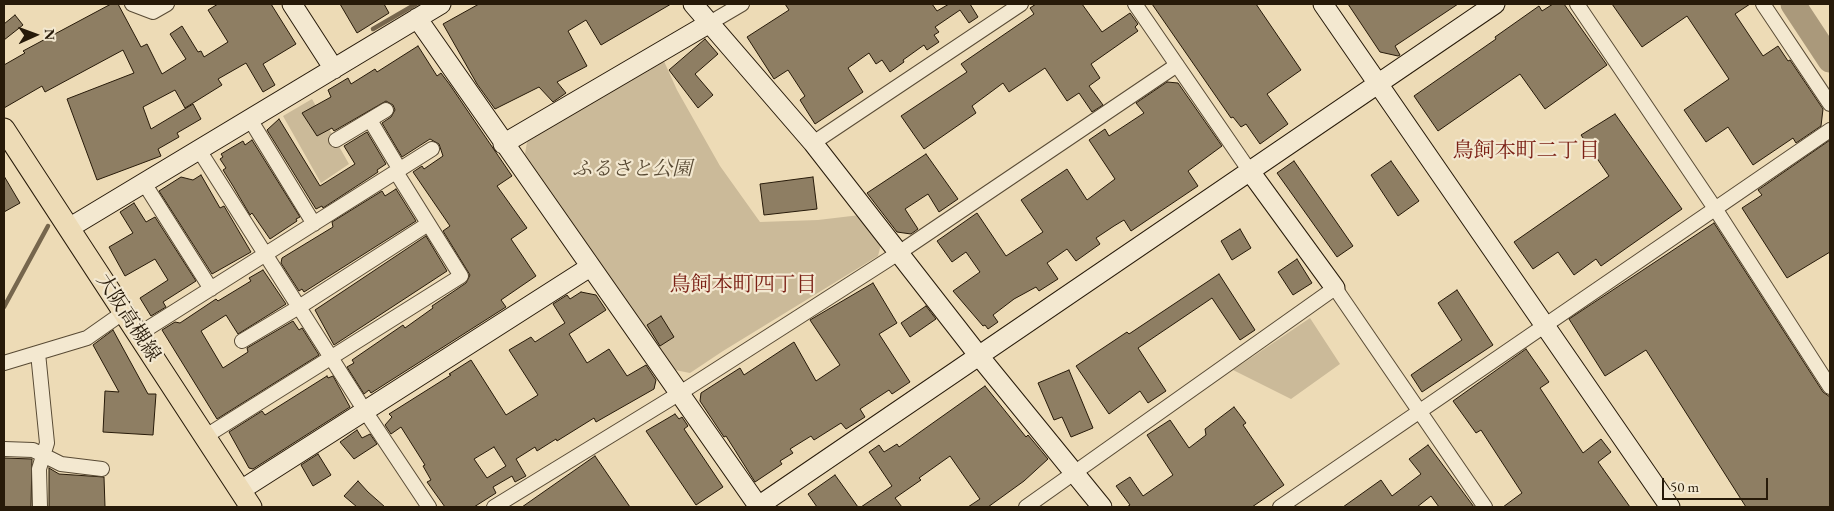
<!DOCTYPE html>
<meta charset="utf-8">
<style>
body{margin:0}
#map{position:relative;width:1834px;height:511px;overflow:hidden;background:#eddbb6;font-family:"EB Garamond",serif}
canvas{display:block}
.frame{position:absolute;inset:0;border:5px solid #271a09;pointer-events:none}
.north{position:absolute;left:10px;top:10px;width:50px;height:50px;-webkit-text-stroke:4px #f3e8d0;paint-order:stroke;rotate:88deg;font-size:14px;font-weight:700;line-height:20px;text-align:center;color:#271a09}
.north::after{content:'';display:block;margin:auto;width:18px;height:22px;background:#271a09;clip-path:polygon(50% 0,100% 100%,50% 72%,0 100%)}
.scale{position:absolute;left:1662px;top:478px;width:106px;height:22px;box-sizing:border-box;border:2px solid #271a09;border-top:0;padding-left:6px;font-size:15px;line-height:18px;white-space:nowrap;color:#271a09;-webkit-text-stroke:4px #f3e8d0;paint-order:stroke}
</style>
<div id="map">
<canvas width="1834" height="511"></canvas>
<div class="frame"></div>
<div class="north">N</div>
<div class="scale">50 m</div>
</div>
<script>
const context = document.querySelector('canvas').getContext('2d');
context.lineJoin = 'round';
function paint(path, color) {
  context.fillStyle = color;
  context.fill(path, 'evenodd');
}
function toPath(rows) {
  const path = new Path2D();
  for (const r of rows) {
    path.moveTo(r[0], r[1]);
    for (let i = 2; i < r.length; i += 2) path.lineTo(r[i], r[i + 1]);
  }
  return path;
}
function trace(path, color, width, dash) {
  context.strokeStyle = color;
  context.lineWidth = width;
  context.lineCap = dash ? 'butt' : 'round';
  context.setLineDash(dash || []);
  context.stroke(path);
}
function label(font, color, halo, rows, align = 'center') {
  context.font = font + ' "EB Garamond","Noto Serif JP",serif';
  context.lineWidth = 4.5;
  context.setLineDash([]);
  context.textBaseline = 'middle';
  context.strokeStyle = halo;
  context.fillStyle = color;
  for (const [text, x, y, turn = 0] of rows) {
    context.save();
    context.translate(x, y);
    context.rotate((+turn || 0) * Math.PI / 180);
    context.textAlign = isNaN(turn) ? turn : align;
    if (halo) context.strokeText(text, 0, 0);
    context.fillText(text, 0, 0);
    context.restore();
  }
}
paint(toPath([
 [663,59,677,90,720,166,760,222,818,220,860,215,882,240,878,256,723,351,690,373,675,370,525,154,527,142,542,131],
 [312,99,349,164,321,183,283,116],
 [1310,318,1340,364,1291,399,1233,370]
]), '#cbba99');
trace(toPath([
 [373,29,416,4],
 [4,307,48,226]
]), '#76664d', 4.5);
trace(toPath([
 [1793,4,1830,60]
]), '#aa997b', 25);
const building = toPath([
 [111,4,118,4,141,47,147,44,162,74,186,59,170,34,182,26,198,52,201,51,204,57,228,42,208,10,218,4,271,4,296,44,263,64,275,85,263,92,246,63,218,79,222,85,185,108,175,90,143,107,151,129,193,104,201,119,177,133,179,137,158,149,161,156,97,180,67,99,134,73,123,50,45,92,42,86,4,108,4,65,25,53,23,51,111,4],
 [340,4,384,4,389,13,357,33,340,4],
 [479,4,671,4,601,45,586,20,568,31,587,66,557,82,566,93,553,102,539,87,495,109,477,84,443,24,479,4],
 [785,4,932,4,937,11,949,4,970,4,978,17,969,23,960,10,935,27,939,32,934,35,939,42,927,50,924,45,903,60,904,62,890,72,882,60,876,64,869,53,848,68,863,92,815,124,800,100,805,96,788,70,774,79,747,37,789,10,785,4],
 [1036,4,1082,4,1102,32,1130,13,1138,24,1135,27,1138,31,1091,64,1100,78,1089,86,1103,105,1092,112,1079,93,1067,101,1045,68,1009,92,1003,83,972,106,976,113,924,149,901,116,967,72,961,64,1034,14,1030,8,1036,4],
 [1152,4,1256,4,1301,70,1267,94,1288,124,1260,144,1246,124,1241,127,1233,117,1231,118,1152,4],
 [1348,4,1458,4,1395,46,1400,55,1398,56,1380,52,1348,4],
 [1553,4,1564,4,1607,65,1545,109,1520,74,1438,131,1414,96,1496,39,1495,37,1539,6,1542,11,1553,4],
 [1612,4,1750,4,1735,14,1763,56,1778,46,1788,61,1790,60,1823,109,1821,126,1796,143,1793,138,1753,165,1728,127,1706,142,1684,110,1729,79,1687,16,1642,47,1612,4],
 [15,15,23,25,4,40,4,24,15,15],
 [705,39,718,54,695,74,713,95,698,108,669,70,705,39],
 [418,46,437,76,441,73,450,85,512,176,497,186,527,228,511,239,536,276,501,300,506,307,371,393,369,390,364,394,347,367,354,363,352,360,403,325,405,328,433,308,432,306,466,283,470,275,443,231,450,226,413,172,422,166,424,169,443,156,439,144,430,139,402,157,382,123,391,117,395,110,393,105,386,101,334,131,332,128,317,136,302,113,331,97,328,90,348,78,351,84,375,69,377,72,418,46],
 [1167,82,1178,83,1222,146,1188,171,1198,186,1131,231,1124,220,1114,226,1096,238,1100,244,1076,261,1067,249,1047,263,1058,279,1039,291,1036,287,1014,299,993,315,998,322,988,329,985,325,983,326,953,291,980,272,966,252,952,262,937,241,977,213,1006,256,1043,232,1021,200,1067,169,1087,200,1115,179,1089,140,1105,129,1109,136,1144,113,1136,103,1167,82],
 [1615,114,1682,209,1601,266,1596,259,1574,275,1558,252,1533,269,1514,242,1609,176,1581,135,1615,114],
 [279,119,320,186,355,164,344,146,367,132,386,164,377,170,378,172,372,176,323,208,322,206,316,209,267,130,279,119],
 [252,140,300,217,296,219,297,221,270,239,252,213,250,215,233,186,223,170,226,168,220,159,223,157,221,154,231,148,243,141,245,145,252,140],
 [1830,140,1830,252,1787,278,1742,208,1762,195,1758,190,1830,140],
 [926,154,958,199,939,212,928,194,905,209,918,229,911,234,897,232,867,193,926,154],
 [1294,161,1353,246,1337,257,1277,173,1294,161],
 [1391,161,1419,201,1398,216,1371,175,1391,161],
 [201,175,220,208,224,206,251,252,212,274,159,191,181,177,193,180,201,175],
 [4,176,20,203,4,212,4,176],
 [813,177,817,209,764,215,760,184,813,177],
 [396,189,416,221,304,292,302,289,299,291,281,263,282,258,333,227,332,222,382,191,385,196,396,189],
 [134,203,146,222,155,217,196,281,163,302,166,307,151,316,140,298,168,280,155,259,125,276,109,247,133,233,120,212,134,203],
 [1714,223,1823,392,1830,397,1830,507,1746,507,1646,350,1605,376,1569,319,1714,223],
 [1240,229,1251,248,1232,260,1221,241,1240,229],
 [426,236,447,271,334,345,315,310,426,236],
 [1297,259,1312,283,1293,295,1278,272,1297,259],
 [263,270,286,304,238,334,226,315,201,331,223,368,248,352,247,348,293,321,299,330,302,328,319,355,217,419,162,330,175,322,180,323,216,299,218,301,251,281,249,278,263,270],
 [1219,274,1255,330,1240,340,1212,298,1138,348,1166,391,1148,403,1140,391,1109,414,1076,366,1127,332,1129,334,1219,274],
 [873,283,897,323,879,334,910,382,892,394,889,390,860,409,865,417,846,429,841,423,814,440,811,436,790,449,793,453,780,461,782,464,755,482,726,436,724,437,700,401,701,393,740,368,744,375,794,342,816,381,840,365,810,320,873,283],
 [1457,290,1493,345,1422,392,1411,375,1462,340,1438,303,1457,290],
 [581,292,596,295,606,310,569,334,587,363,609,349,627,376,646,365,656,380,654,389,596,422,594,418,557,441,556,439,537,451,535,447,516,459,526,476,515,482,512,476,493,487,496,493,474,507,445,507,427,482,431,480,423,466,425,465,401,427,391,434,385,425,392,417,389,414,451,375,449,374,471,360,506,415,538,395,509,350,531,337,535,342,565,323,553,304,567,295,570,299,581,292],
 [494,447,506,466,487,478,474,459,494,447],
 [926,306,936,319,910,337,901,323,926,306],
 [661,316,674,337,660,346,647,325,661,316],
 [113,330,148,394,156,394,153,435,103,432,105,391,119,392,93,345,113,330],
 [1526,349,1549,382,1540,388,1583,453,1601,439,1611,452,1598,462,1630,507,1503,507,1522,493,1481,430,1476,433,1453,401,1526,349],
 [1069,370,1093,428,1071,437,1062,417,1054,420,1038,383,1069,370],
 [327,376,328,378,333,376,350,407,253,469,249,468,229,432,262,411,265,415,327,376],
 [985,386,1026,437,1028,435,1048,459,1024,481,988,507,968,507,980,499,950,456,919,478,921,480,895,498,902,507,861,507,892,486,869,452,879,445,884,452,897,444,899,447,985,386],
 [1234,407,1246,423,1243,425,1284,485,1252,507,1127,507,1130,505,1116,486,1130,477,1143,496,1173,475,1147,435,1170,420,1189,448,1206,435,1205,429,1234,407],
 [675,414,679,419,682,417,688,426,684,429,723,487,696,505,646,431,675,414],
 [357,430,362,438,370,434,377,444,354,459,340,442,357,430],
 [1428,445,1474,507,1439,507,1431,496,1417,507,1343,507,1381,480,1392,496,1421,474,1409,459,1428,445],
 [318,454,331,475,313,486,301,465,318,454],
 [595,456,630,507,522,507,595,456],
 [4,458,32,459,31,507,4,507,4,458],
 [49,468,59,474,104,477,105,507,49,507,49,468],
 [835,475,858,507,817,507,808,494,835,475],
 [358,481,368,492,385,507,357,507,344,496,358,481]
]);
paint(building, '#8e7e63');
trace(building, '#271a09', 1);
const street = toPath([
 [132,4,153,12,167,4],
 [1135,4,1249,170],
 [1577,4,1716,210,1830,387],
 [1763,4,1830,104],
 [708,24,742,4],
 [370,120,400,170],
 [251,121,314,224],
 [336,140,386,110],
 [813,143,1021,4],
 [199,150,365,411,429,507],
 [144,183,211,289],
 [139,334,432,149],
 [242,341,299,307,428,224],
 [38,353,47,443,39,469,40,507],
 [4,363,87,338,124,312],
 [206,436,461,276,396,172],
 [4,449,33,450,61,464,102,469],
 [494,507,680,393,900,252,1177,65],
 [1026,507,1335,288,1485,507],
 [1280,507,1830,130]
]);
const secondary = toPath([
 [292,4,334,69],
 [693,4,813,143,979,356,1102,507],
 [1323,4,1670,507],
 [417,18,759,507],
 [503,144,708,24],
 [1249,170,1335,288],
 [69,228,441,4],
 [241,490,590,267],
 [757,507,1495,4]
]);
const primary = toPath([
 [4,129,251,507]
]);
trace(street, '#584a34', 16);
trace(secondary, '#271a09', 21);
trace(primary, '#271a09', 23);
trace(street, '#f3e8d0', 14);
trace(secondary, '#f3e8d0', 19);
trace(primary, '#eddbb6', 21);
label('italic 20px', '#584a34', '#f3e8d0', [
 ["ふるさと公園",632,170]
]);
label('20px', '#271a09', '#f3e8d0', [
 ["大阪高槻線",128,318,57]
]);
label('21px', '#7a1f14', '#f3e8d0', [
 ["鳥飼本町二丁目",1526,151],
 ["鳥飼本町四丁目",743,285]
]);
</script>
